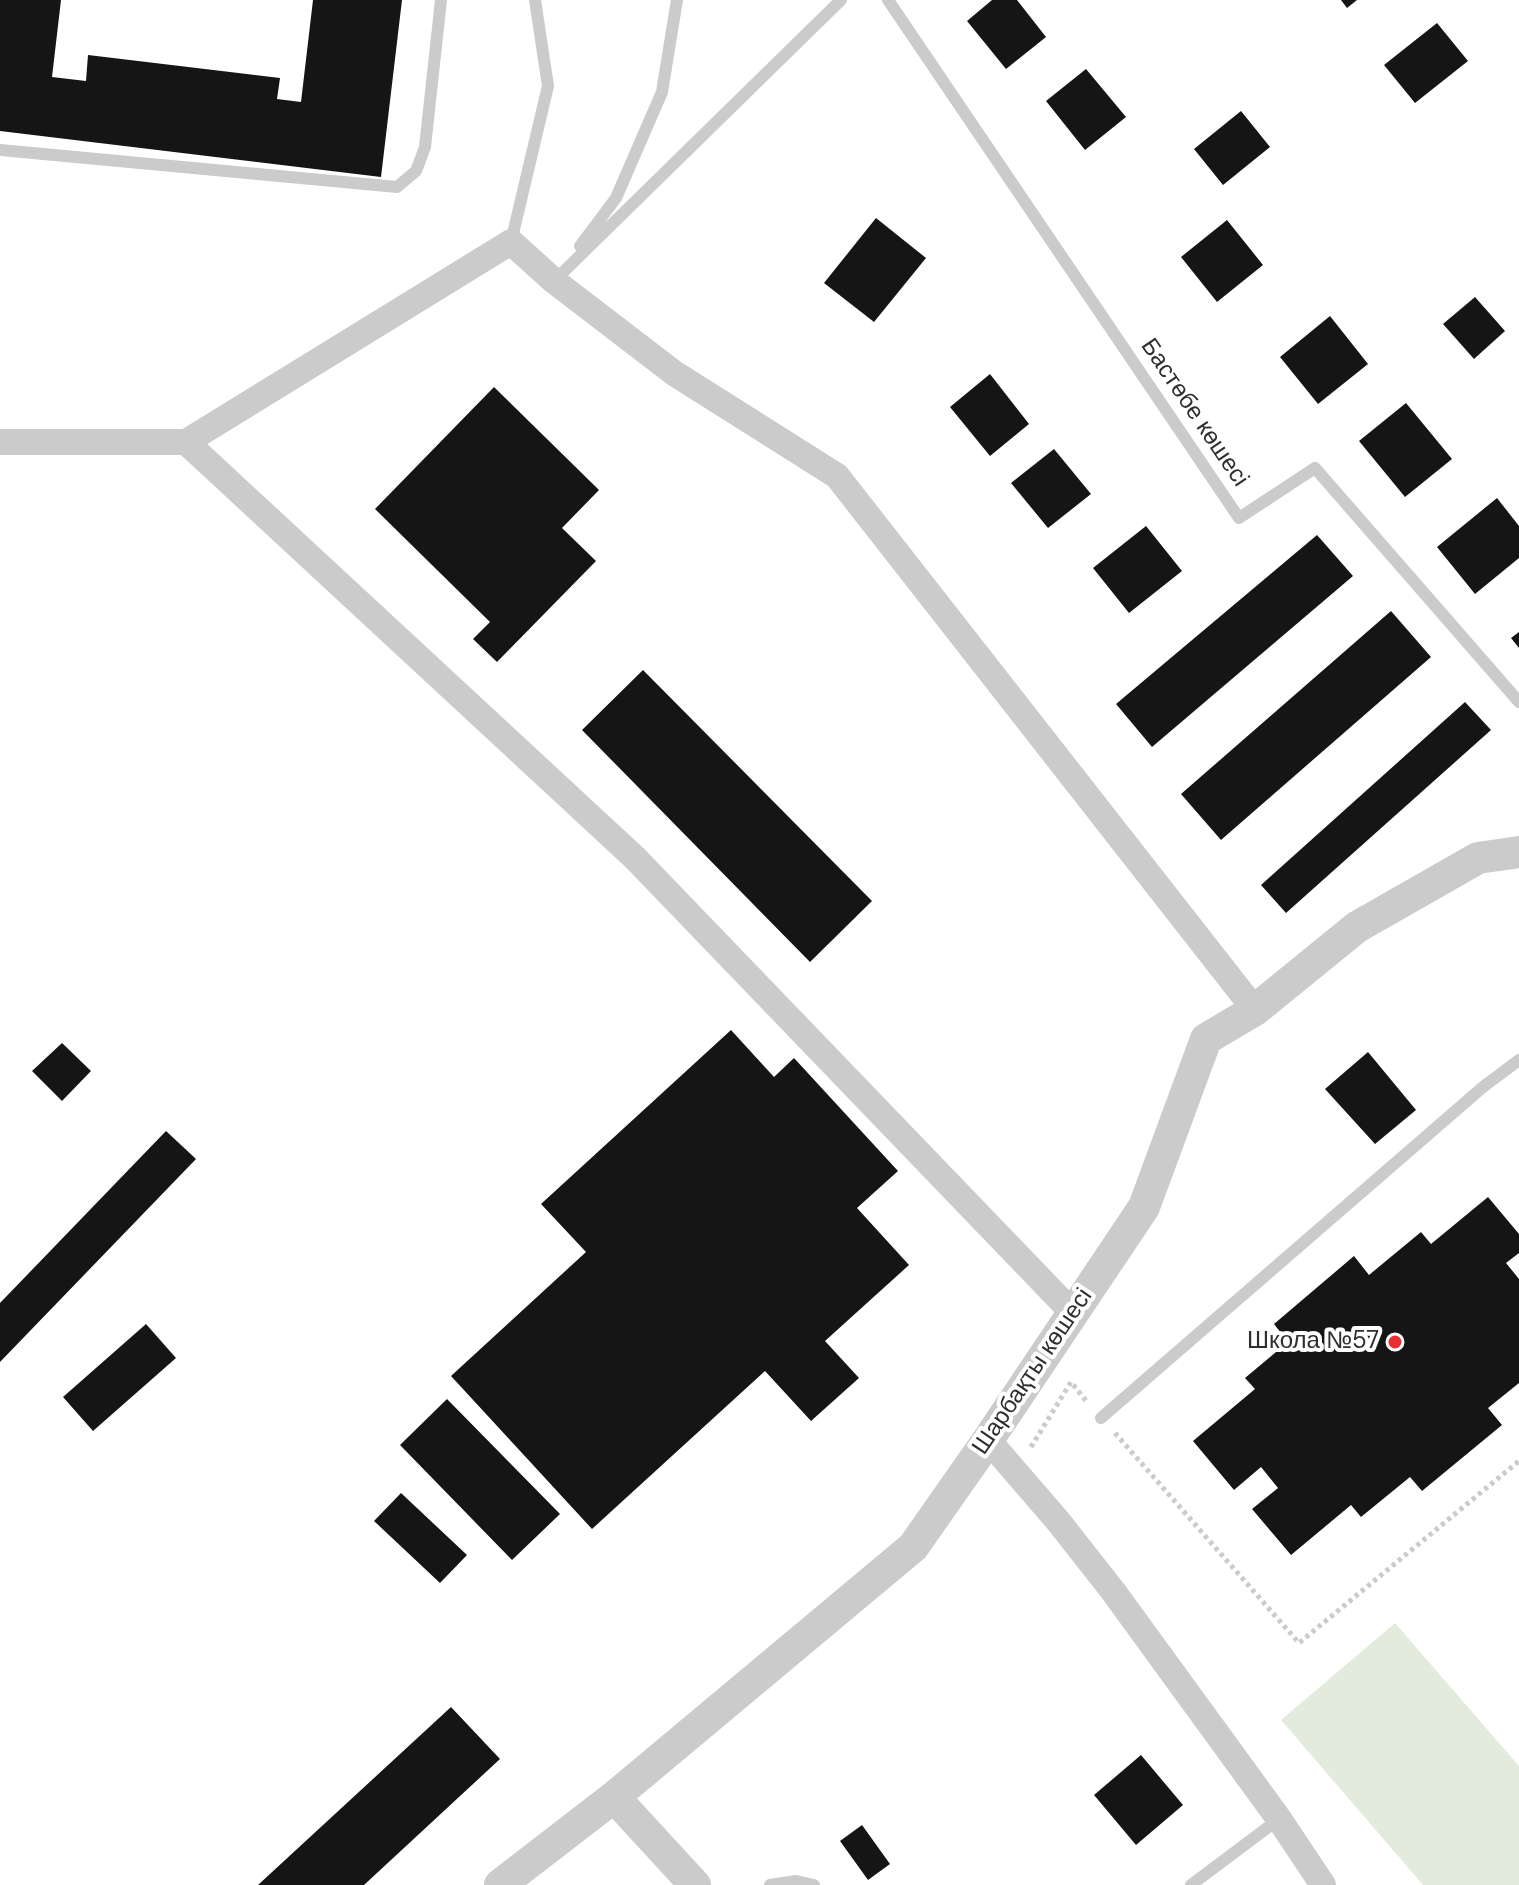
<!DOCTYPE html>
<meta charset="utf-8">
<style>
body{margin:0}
canvas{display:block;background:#fff}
</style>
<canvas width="1519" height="1885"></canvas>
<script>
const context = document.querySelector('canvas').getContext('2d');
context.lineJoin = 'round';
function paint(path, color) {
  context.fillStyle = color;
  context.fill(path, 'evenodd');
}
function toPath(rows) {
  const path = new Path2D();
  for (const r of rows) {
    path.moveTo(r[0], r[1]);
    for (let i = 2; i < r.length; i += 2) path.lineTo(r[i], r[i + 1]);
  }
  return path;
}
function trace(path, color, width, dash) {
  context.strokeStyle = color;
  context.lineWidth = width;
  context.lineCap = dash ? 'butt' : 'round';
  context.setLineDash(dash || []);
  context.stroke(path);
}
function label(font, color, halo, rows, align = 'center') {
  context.font = font + ' "DM Sans",sans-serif';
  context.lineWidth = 8;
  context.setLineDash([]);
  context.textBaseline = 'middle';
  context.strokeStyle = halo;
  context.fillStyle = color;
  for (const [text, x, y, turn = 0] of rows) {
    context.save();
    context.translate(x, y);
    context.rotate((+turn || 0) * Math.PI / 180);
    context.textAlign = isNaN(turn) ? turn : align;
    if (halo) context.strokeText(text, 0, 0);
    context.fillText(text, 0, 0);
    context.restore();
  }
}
paint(toPath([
 [1395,1623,1519,1766,1519,1885,1423,1885,1281,1720]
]), '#e3ecdc');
paint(toPath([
 [0,0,61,0,52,77,86,81,88,55,280,78,277,99,301,102,313,0,402,0,381,177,0,131],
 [992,0,1017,0,1046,37,1006,69,967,21],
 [1341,0,1357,0,1347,8],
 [1437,23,1468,61,1415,103,1384,65],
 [1086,69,1126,117,1085,150,1046,101],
 [1241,111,1270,147,1223,185,1194,149],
 [876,218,926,258,874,322,824,283],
 [1227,220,1263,265,1217,302,1181,257],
 [1475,297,1505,331,1474,359,1443,324],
 [1330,316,1368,364,1318,404,1280,357],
 [990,374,1029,424,990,456,950,407],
 [494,387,599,490,562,528,596,561,497,662,473,639,490,622,375,509],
 [1406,403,1452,459,1405,497,1359,441],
 [1054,449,1091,494,1048,528,1011,483],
 [1497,498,1519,526,1519,558,1475,594,1437,547],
 [1146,526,1182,571,1129,613,1093,568],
 [1317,535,1353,576,1152,747,1116,704],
 [1391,611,1431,657,1221,840,1181,794],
 [1519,632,1519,648,1511,638],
 [643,670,872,901,810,962,582,730],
 [1465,702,1491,730,1286,913,1261,885],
 [731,1030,774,1077,794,1058,898,1171,857,1208,909,1265,825,1341,859,1378,811,1421,765,1371,592,1529,451,1376,586,1252,541,1204],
 [62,1043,91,1071,62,1101,32,1071],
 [1368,1052,1416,1110,1375,1144,1325,1089],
 [166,1131,196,1159,0,1362,0,1303],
 [1488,1197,1519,1234,1519,1253,1506,1263,1519,1279,1519,1383,1488,1408,1502,1425,1422,1491,1410,1477,1361,1517,1351,1505,1291,1555,1252,1509,1278,1488,1261,1467,1234,1490,1193,1441,1255,1389,1245,1378,1288,1342,1274,1324,1354,1256,1369,1275,1421,1232,1431,1244],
 [146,1324,176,1358,93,1431,63,1397],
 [447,1399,560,1514,512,1560,400,1445],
 [401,1493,467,1555,440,1583,374,1521],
 [451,1707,500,1759,364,1885,258,1885],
 [1141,1755,1183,1805,1136,1845,1094,1795],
 [862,1825,890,1864,868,1880,840,1841]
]), '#151515');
trace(toPath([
 [1115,1433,1299,1643,1519,1461],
 [1031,1447,1071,1382,1087,1402]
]), '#cbcbcb', 5, [4, 4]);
trace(toPath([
 [888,0,1239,518,1315,468,1519,702],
 [0,150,397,187,416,171,425,147,441,0],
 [511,242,548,86,535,0],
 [580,246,616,198,662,92,677,0],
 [554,281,841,0],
 [1101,1418,1483,1087,1519,1060],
 [770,1885,796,1881,814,1885],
 [1191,1885,1279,1819]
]), '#cbcbcb', 12);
trace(toPath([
 [0,442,186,442],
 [1073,1313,635,858,186,442,511,242,554,281,674,373,837,476,1255,1010],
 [988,1440,1058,1521,1113,1591,1279,1819,1323,1885]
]), '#cbcbcb', 26);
trace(toPath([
 [614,1797,695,1885],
 [500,1885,614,1797,913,1547,988,1440,1144,1207,1206,1039,1255,1010,1357,927,1478,858,1519,852]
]), '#cbcbcb', 32);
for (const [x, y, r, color] of [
 [1395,1342,8,"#e72e32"]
]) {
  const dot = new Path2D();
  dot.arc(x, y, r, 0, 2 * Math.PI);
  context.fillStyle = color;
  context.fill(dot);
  trace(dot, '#fff', 3);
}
label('24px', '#2e2e2e', '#fff', [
 ["Бастөбе көшесі",1194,413,56],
 ["Шарбақты көшесі",1033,1372,-56]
]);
label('24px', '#2e2e2e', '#fff', [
 ["Школа №57",1379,1342]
], 'right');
</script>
